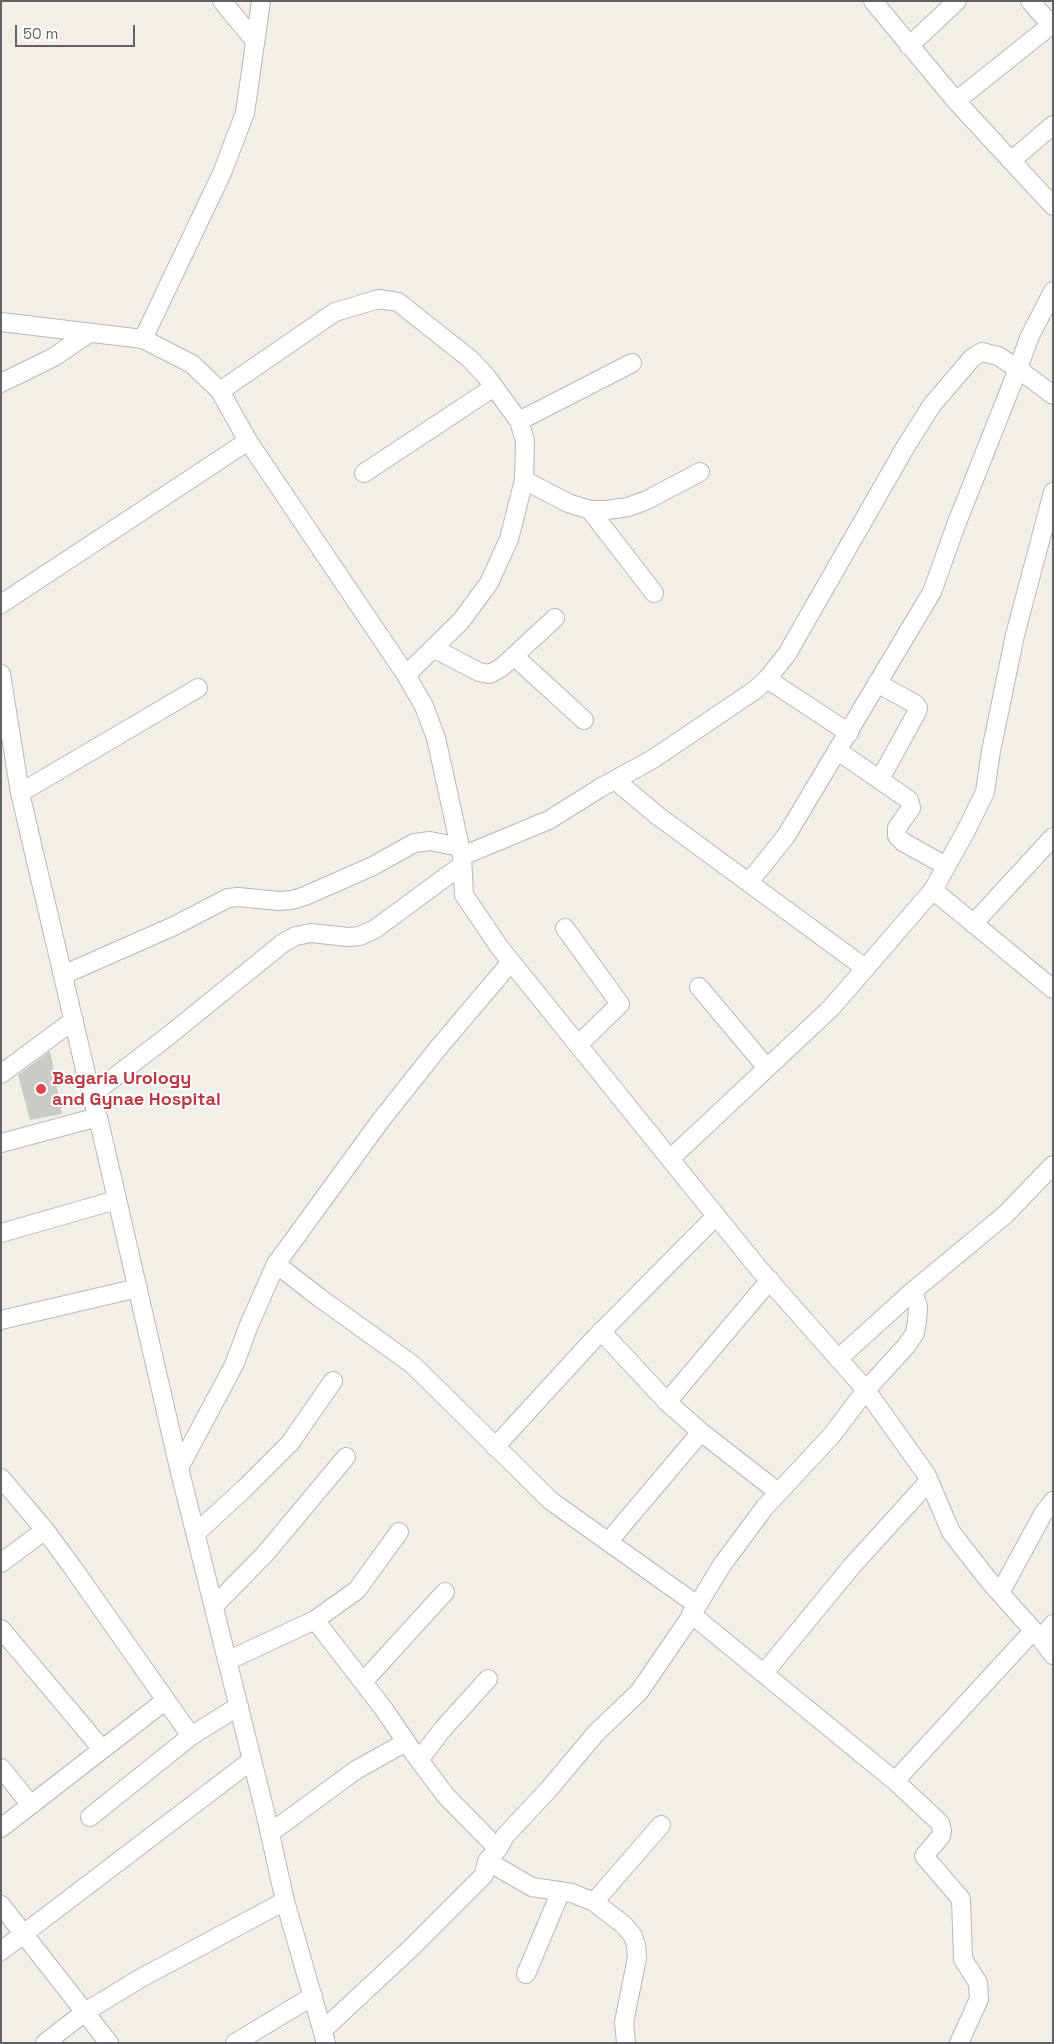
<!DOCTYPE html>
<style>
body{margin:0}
#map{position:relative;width:1054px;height:2044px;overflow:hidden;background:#f1efe8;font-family:"Space Grotesk",sans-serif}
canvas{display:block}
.frame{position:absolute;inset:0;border:2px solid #5f6368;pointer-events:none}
.scale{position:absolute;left:15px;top:25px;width:120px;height:22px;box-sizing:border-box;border:2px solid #5f6368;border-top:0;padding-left:6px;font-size:15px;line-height:18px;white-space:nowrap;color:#5f6368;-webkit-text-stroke:4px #fff;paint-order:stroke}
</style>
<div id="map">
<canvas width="1054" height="2044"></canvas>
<div class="frame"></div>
<div class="scale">50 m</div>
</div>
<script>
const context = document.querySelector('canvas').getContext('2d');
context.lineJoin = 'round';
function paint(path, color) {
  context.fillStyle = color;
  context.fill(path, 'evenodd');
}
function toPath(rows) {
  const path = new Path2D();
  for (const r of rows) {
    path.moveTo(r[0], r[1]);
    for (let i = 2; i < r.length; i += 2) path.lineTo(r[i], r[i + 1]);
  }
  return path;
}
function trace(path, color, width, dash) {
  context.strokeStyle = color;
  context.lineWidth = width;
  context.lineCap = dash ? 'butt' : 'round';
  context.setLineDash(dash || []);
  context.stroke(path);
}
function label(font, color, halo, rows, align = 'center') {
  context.font = font + ' "Space Grotesk",sans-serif';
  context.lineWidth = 4;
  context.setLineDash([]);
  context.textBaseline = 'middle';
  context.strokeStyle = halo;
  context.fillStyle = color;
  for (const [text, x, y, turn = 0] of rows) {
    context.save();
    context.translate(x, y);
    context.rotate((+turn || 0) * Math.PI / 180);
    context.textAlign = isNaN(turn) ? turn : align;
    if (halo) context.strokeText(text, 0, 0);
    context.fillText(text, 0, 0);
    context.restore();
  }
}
paint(toPath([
 [50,1051,62,1114,30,1120,18,1075]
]), '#cccac5');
const minor = toPath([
 [222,1,255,41],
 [873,1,956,101,1053,206],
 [1030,1,1053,27],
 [909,46,957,1],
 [956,101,1051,25],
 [1011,161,1053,125],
 [1053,291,1029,338,1018,369,1053,395],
 [1,322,143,339,192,364,220,391],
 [143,339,222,173,245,113,261,1],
 [1,383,54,357,89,333],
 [519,421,632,363],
 [364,473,494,387],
 [524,480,568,503,590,510,607,510,628,507,647,500,700,472],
 [590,510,654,593],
 [1,604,248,441],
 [433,648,479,672,489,674,501,668,555,618],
 [514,656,584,720],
 [1,674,20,793,91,1095,98,1117,179,1468,266,1816,285,1901,326,2043],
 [406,675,461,621,489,583,509,539,524,480,525,441,519,421,486,376,470,359,398,302,379,299,335,312,220,391,248,441,402,669,406,675,424,706,436,738,462,856,464,895,500,948,670,1159,760,1270,866,1390,926,1474,951,1532,990,1582,1041,1639,1053,1655],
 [767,679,849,733],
 [877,683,915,704,918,708,917,712,880,779],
 [838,751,909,800,911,808,897,828,897,836,903,842,946,866],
 [615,780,658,816,865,968],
 [20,793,198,688],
 [462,856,549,820,600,788,653,759,755,690,767,679,787,654,906,446,932,405,972,358,982,352,998,356,1018,369,956,525,932,592,786,836,749,882],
 [933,890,1053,989],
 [973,924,1053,837],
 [565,928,620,1004,578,1045],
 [63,975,174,926,228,898,238,897,279,901,292,900,305,896,373,866,414,843,430,841,460,847],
 [699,987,767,1068],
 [1,1074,74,1020],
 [91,1095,167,1037,283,943,296,936,311,933,348,937,360,936,375,929,462,865],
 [1,1143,98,1117],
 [670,1159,831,1008,933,890,967,829,985,792,991,751,1015,635,1053,492],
 [1,1233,116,1200],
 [276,1264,320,1298,413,1365,551,1501,697,1605],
 [1,1320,138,1288],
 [601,1331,667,1402,701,1432],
 [839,1358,913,1291,1006,1214,1053,1165],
 [667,1402,770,1280],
 [495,1447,593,1340,716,1216],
 [179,1468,234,1365,249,1325,276,1264,381,1120,439,1047,511,962],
 [1,1478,45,1530,73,1568,191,1736],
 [196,1533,244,1489,290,1443,333,1381],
 [608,1542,701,1432,778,1492],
 [1,1563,45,1530],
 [1000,1593,1043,1514,1053,1501],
 [214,1606,265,1554,346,1457],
 [691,1614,895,1781],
 [315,1620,383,1708,413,1752,446,1796,498,1849],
 [1,1629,102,1749],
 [1041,1639,1053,1624],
 [227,1661,315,1620,357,1590,399,1532],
 [764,1673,852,1566,929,1481],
 [363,1682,445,1592],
 [419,1760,442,1730,488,1679],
 [1,1768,31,1805],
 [90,1817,191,1736,239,1706],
 [1,1828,166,1700],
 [270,1833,356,1770,406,1742],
 [487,1861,532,1887,572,1893,594,1902,624,1925,633,1936,636,1945,637,1958,624,2022,626,2043],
 [594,1902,661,1825],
 [1,1905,109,2043],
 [1,1951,252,1760],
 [526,1974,561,1891],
 [323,2030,410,1949,484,1875,487,1861,498,1849,505,1836,549,1789,596,1733,639,1692,689,1619,722,1565,765,1507,832,1435,866,1390,907,1345,915,1333,917,1321,918,1307,913,1291],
 [45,2043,85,2012,141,1978,285,1901],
 [235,2043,313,1996],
 [959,2043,979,1999,978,1983,963,1959,961,1899,924,1856,941,1836,942,1831,940,1823,895,1781,1033,1631]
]);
trace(minor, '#b5b8bc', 20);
trace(minor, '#fff', 18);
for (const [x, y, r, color] of [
 [41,1089,6,"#e0444e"]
]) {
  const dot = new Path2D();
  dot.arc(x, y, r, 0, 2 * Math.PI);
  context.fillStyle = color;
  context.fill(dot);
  trace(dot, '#fff', 2);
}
label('bold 18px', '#be3a42', '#fff', [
 ["Bagaria Urology",52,1079],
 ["and Gynae Hospital",52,1100]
], 'left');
</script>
